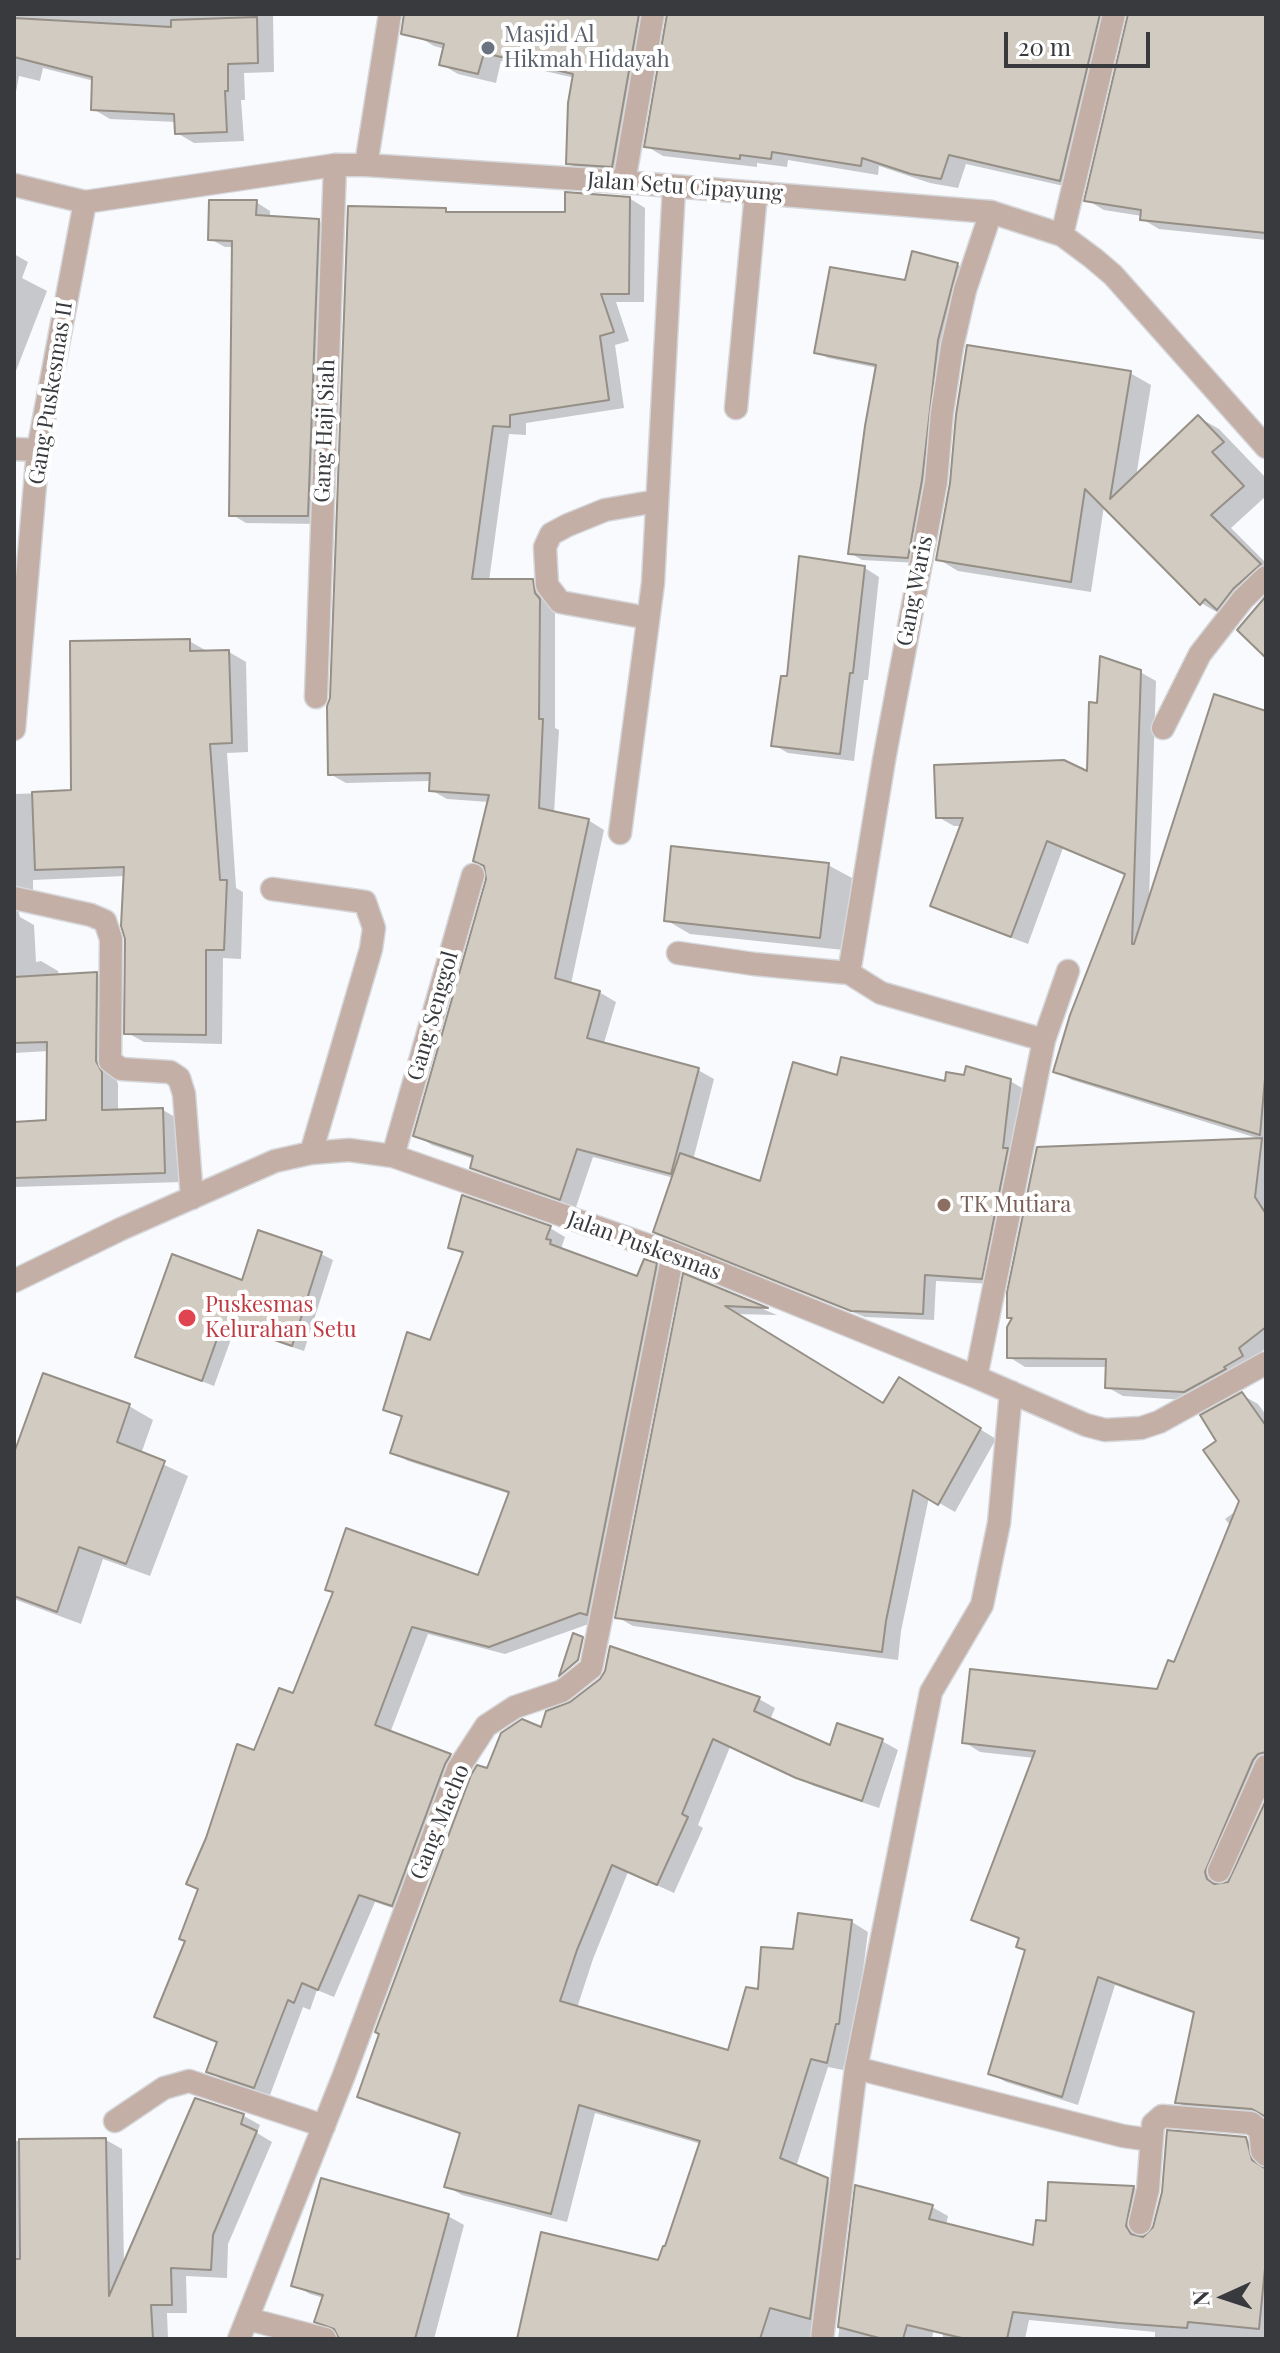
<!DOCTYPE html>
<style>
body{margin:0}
#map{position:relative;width:1280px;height:2353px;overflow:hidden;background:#f8fafe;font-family:"Playfair Display",serif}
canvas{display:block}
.frame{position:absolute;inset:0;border:16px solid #383a3e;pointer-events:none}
.north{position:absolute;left:1184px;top:2257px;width:80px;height:80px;-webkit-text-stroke:6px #fff;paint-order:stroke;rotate:267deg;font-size:22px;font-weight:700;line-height:32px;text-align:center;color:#383a3e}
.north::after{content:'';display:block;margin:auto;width:28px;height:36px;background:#383a3e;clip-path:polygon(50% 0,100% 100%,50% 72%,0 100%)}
.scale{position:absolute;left:1004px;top:32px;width:146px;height:36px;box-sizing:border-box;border:4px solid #383a3e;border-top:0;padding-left:10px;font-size:24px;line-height:28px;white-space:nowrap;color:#383a3e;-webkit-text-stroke:6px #fff;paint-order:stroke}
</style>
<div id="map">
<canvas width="1280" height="2353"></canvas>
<div class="frame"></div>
<div class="north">N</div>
<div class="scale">20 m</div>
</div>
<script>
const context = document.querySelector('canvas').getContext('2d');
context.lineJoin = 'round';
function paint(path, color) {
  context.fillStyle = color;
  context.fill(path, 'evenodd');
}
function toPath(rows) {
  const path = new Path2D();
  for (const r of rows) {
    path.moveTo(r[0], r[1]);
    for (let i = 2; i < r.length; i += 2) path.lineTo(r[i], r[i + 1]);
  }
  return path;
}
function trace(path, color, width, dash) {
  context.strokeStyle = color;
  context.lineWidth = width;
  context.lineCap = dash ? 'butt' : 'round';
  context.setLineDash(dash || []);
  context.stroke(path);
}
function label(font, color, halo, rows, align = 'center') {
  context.font = font + ' "Playfair Display",serif';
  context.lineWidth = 8;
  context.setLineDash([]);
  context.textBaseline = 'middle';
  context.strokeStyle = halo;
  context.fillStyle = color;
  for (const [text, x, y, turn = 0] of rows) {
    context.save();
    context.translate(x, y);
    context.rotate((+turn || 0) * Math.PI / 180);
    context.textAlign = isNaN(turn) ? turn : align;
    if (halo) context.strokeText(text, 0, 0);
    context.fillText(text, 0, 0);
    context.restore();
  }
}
paint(toPath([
 [14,14,273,14,274,72,244,73,245,100,241,100,244,141,194,143,177,133,176,122,110,119,93,109,94,81,43,68,40,81,19,76,14,102],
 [422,14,660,14,629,176,585,173,568,163,575,78,501,61,496,83,458,74,441,64,445,49,434,46,417,36],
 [668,14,1121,14,1077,189,966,164,958,188,930,183,879,166,878,175,788,160,787,167,757,163,757,167,663,156,646,146],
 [1129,14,1266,14,1266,240,1159,229,1142,219,1142,216,1104,210,1087,200],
 [629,198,645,208,644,302,616,302,629,341,615,345,624,408,526,423,526,435,509,434,489,581,532,581,548,591,555,609,555,728,559,730,554,813,588,820,604,830,571,984,599,992,616,1002,604,1043,698,1070,714,1079,693,1160,761,1183,838,1077,946,1084,1010,1081,1022,1088,1015,1154,993,1284,936,1281,934,1320,865,1317,667,1238,655,1231,674,1178,593,1157,576,1207,488,1176,472,1167,474,1159,432,1145,416,1135,489,879,489,802,447,799,431,790,431,781,346,783,330,774,445,210,453,214,567,214],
 [256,202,270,211,270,218,318,221,333,229,322,524,246,523,231,514,233,247,225,247,210,239],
 [14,254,28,262,22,278,47,291,14,376],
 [957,264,968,271,919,563,862,560,850,553,878,368,828,358,816,352,907,283],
 [1130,373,1151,385,1136,477,1198,417,1219,429,1266,478,1266,496,1231,528,1266,563,1266,589,1222,615,1201,603,1104,506,1091,592,958,571,938,559],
 [865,568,879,577,868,680,864,680,854,761,788,753,774,745,789,679],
 [189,641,207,651,229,652,246,662,248,752,227,753,236,888,243,892,241,959,223,958,222,1044,144,1042,126,1032,125,876,33,880,33,894,17,906,20,917,34,925,36,962,41,961,58,971,59,976,96,974,114,984,113,1072,118,1084,118,1111,163,1110,180,1120,182,1182,14,1187,14,1124,48,1122,49,1051,14,1053,14,794,73,792],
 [1140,672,1156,681,1149,900,1266,714,1266,1348,1200,1401,1123,1396,1107,1387,1108,1367,1025,1367,1009,1357,1014,1319,1009,1317,1038,1148,1263,1140,1072,1080,1056,1071,1127,876,1063,848,1028,944,948,914,932,905,962,826,954,826,938,817,1089,774,1099,705],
 [828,865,852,878,844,950,690,934,666,920],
 [550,1228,565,1237,561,1249,639,1279,656,1265,671,1274,597,1621,505,1654,428,1634,390,1733,450,1756,465,1765,407,1913,375,1902,334,1997,317,1990,310,2010,303,2007,270,2095,223,2080,208,2071,219,2043,157,2016,256,1753,294,1696,479,1578,510,1494,408,1461,393,1452,404,1419,385,1409,432,1342,464,1255,450,1247],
 [321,1254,333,1260,304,1351,235,1328,214,1386,137,1356],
 [685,1276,777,1315,735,1314,884,1406,916,1389,996,1439,955,1512,929,1497,901,1631,898,1660,633,1626,617,1617],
 [44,1375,129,1406,153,1420,141,1454,188,1476,150,1576,103,1559,81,1624,14,1599,14,1459],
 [1242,1395,1258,1404,1266,1415,1266,1777,1222,1875,1223,1886,1228,1884,1266,1805,1266,2117,1193,2111,1177,2102,1195,2014,1115,1985,1078,2105,1006,2082,990,2073,1027,1951,1020,1940,974,1919,1035,1758,980,1752,964,1742,1158,1692,1175,1665,1231,1526,1225,1519,1244,1505,1218,1442],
 [611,1648,759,1699,775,1708,770,1720,831,1748,882,1741,898,1750,879,1808,814,1786,730,1747,698,1825,703,1828,674,1893,628,1872,593,1959,577,2008,730,2052,760,1991,795,1952,852,1922,868,1932,855,2032,853,2032,843,2070,828,2067,796,2167,844,2189,825,2339,519,2339,660,2263,701,2144,595,2113,567,2222,462,2195,446,2186,462,2135,375,2105,359,2096,488,1771,601,1680,607,1671],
 [196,2100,244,2116,260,2125,257,2133,272,2142,228,2244,227,2278,186,2276,187,2313,167,2313,168,2339,14,2339,14,2141,106,2140,122,2149,124,2267],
 [1245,2139,1262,2148,1266,2167,1266,2339,1155,2339,1155,2332,1029,2320,1025,2339,943,2339,943,2328,934,2327,932,2339,838,2339,857,2188,932,2207,948,2216,946,2225,1035,2247,1048,2224,1134,2188,1150,2197,1143,2237,1151,2235],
 [448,2216,464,2225,434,2339,340,2339,337,2332,316,2321,324,2298,310,2294,294,2285]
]), '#0003');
const building = toPath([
 [404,14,639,14,612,167,566,164,568,103,573,74,484,53,478,74,439,65,444,44,401,34,404,14],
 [667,14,1100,14,1060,181,949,155,941,179,911,174,862,158,861,166,772,152,771,159,740,155,740,159,644,147,667,14],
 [1128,14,1266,14,1266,233,1140,220,1141,210,1084,201,1128,14],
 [257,17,258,63,228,64,228,91,225,91,227,132,175,134,174,114,91,110,92,77,14,57,14,18,171,27,171,20,257,17],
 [565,192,630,197,629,294,601,294,614,332,600,336,609,400,510,415,510,427,493,426,472,579,533,579,535,593,540,599,539,719,543,719,539,808,589,819,555,978,600,991,587,1038,699,1068,671,1174,577,1149,560,1200,470,1168,473,1156,413,1136,486,879,484,866,473,861,489,795,429,791,430,773,328,775,327,706,330,698,348,206,446,208,446,212,565,212,565,192],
 [209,200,257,200,256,215,319,219,308,516,229,516,232,241,208,240,209,200],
 [912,251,958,263,938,340,922,480,908,558,848,554,865,426,876,365,814,353,830,267,905,280,912,251],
 [967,345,1131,371,1110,499,1198,415,1224,442,1212,452,1244,486,1211,515,1261,564,1233,589,1217,610,1205,599,1200,605,1085,489,1071,582,936,560,950,483,956,415,967,345],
 [799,556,865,566,853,673,850,673,840,754,771,746,781,676,787,676,799,556],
 [1266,596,1266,658,1237,630,1266,596],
 [190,639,190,651,229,650,232,743,210,744,220,880,227,880,224,950,206,950,206,1035,124,1034,125,939,121,926,124,867,35,870,32,792,71,790,70,641,190,639],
 [1100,656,1141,670,1132,944,1134,944,1214,694,1266,711,1266,1067,1260,1135,1053,1072,1070,1015,1125,874,1047,841,1011,937,930,906,963,818,936,818,934,765,1064,760,1087,771,1089,702,1097,703,1100,656],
 [671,846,829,863,820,938,664,921,671,846],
 [97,972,96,1061,102,1072,102,1110,163,1108,165,1173,14,1178,14,1122,46,1120,47,1042,14,1043,14,977,97,972],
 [841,1057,945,1081,946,1072,964,1075,966,1066,1011,1079,1003,1148,1008,1148,982,1279,925,1275,923,1314,851,1311,653,1232,680,1153,760,1181,793,1062,837,1075,841,1057],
 [1262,1138,1255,1197,1266,1214,1266,1327,1239,1348,1243,1356,1224,1367,1226,1369,1184,1392,1105,1388,1106,1359,1007,1358,1007,1327,1012,1318,1007,1318,1007,1292,1037,1147,1262,1138],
 [462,1195,551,1226,546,1239,551,1240,550,1244,637,1276,644,1259,657,1263,587,1615,580,1613,489,1647,412,1627,375,1725,451,1754,445,1764,392,1906,359,1895,318,1990,302,1983,294,2003,288,2000,254,2088,206,2072,217,2042,154,2017,185,1941,179,1939,198,1889,186,1884,206,1838,237,1744,254,1750,279,1688,293,1693,333,1592,325,1590,346,1528,478,1575,509,1492,390,1453,402,1416,383,1410,407,1332,430,1340,463,1252,448,1248,462,1195],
 [258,1230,322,1252,292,1346,223,1322,202,1381,135,1357,172,1254,242,1280,258,1230],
 [683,1273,768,1308,725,1306,883,1403,899,1377,981,1428,938,1505,913,1490,886,1621,882,1652,615,1618,683,1273],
 [43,1373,130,1404,117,1442,165,1461,126,1564,79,1547,57,1612,14,1596,14,1453,43,1373],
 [1242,1392,1266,1426,1266,1752,1258,1754,1253,1760,1205,1872,1207,1879,1214,1884,1228,1882,1266,1800,1266,2117,1252,2109,1175,2103,1194,2012,1098,1977,1062,2097,988,2074,1025,1950,1016,1947,1019,1938,971,1920,1035,1751,962,1743,970,1669,1157,1689,1168,1660,1174,1662,1239,1501,1203,1450,1216,1441,1200,1415,1242,1392],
 [573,1633,583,1637,578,1660,559,1676,573,1633],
 [610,1646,760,1697,754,1711,830,1745,837,1723,883,1739,862,1801,796,1778,713,1739,682,1814,688,1817,657,1885,612,1865,577,1950,560,2001,728,2050,746,1987,758,1989,761,1947,793,1949,798,1913,852,1920,839,2024,836,2024,827,2063,811,2059,780,2158,828,2178,810,2319,770,2308,760,2339,517,2339,541,2232,658,2260,663,2246,665,2246,700,2141,579,2105,551,2214,444,2187,460,2133,357,2097,379,2034,375,2032,471,1775,477,1765,487,1768,501,1733,522,1719,541,1727,546,1711,570,1702,600,1679,605,1671,610,1646],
 [195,2098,244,2114,241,2124,257,2131,213,2235,211,2270,171,2268,172,2305,151,2305,153,2339,14,2339,14,2259,20,2259,19,2139,106,2138,109,2296,195,2098],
 [1167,2130,1246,2137,1252,2160,1266,2169,1266,2258,1259,2329,1188,2322,1187,2328,1119,2323,1013,2312,1007,2339,966,2339,907,2325,903,2339,883,2339,838,2327,855,2185,933,2205,929,2219,1033,2245,1036,2220,1046,2221,1048,2182,1134,2186,1126,2226,1131,2234,1143,2237,1153,2227,1162,2192,1167,2130],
 [321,2178,449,2214,415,2339,339,2339,334,2329,314,2322,323,2295,291,2286,321,2178]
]);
paint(building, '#d2cbc2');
trace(building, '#958f86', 2);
const service = toPath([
 [736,408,756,193],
 [648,618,560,602,547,585,545,547,551,534,568,525,605,510,657,501],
 [620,833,653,583,674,187]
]);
const minor = toPath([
 [366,165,390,14],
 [624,182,653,14],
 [1062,235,1114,14],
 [14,449,38,450],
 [316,697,335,165],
 [1163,728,1200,654,1243,599,1266,577],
 [14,729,38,450,85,202],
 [272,889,365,902,374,928,371,949,311,1153],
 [14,898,91,915,105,921,111,939,110,1061,121,1069,170,1072,179,1078,184,1094,192,1198],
 [678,953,754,964,849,973,881,993,1044,1040],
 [849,973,884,760,936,482,942,413,952,347,965,290,991,212],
 [393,1156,473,875],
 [14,1281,121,1229,275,1161,311,1153,349,1150,393,1156,673,1254,976,1377,1086,1425,1105,1430,1141,1428,1159,1422,1266,1363],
 [976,1377,1044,1040,1068,971],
 [1219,1871,1266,1766],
 [856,2068,1123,2136,1151,2140],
 [115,2121,164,2088,189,2081,324,2126],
 [1140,2223,1148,2189,1153,2124,1162,2116,1251,2123,1260,2130,1262,2151,1266,2155],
 [248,2319,325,2339],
 [239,2339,344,2075,458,1769,486,1726,515,1707,562,1691,591,1668,673,1254],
 [822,2339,856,2068,931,1692,982,1605,999,1523,1011,1392]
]);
const tertiary = toPath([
 [14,185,85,202,335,165,366,165,624,182,991,212,1062,235,1093,258,1113,275,1266,447]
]);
trace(service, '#d5d7db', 25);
trace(minor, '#d5d7db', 25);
trace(tertiary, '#d5d7db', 25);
trace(service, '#c4afa6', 22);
trace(minor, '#c4afa6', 22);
trace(tertiary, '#c4afa6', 22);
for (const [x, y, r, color] of [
 [488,48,8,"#6b7280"],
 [944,1205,8,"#8d6e63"],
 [187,1318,10,"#e0444e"]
]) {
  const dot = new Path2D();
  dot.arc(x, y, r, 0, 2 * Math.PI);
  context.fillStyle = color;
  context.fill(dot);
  trace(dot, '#fff', 3);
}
label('22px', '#5b616d', '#fff', [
 ["Masjid Al",504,35],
 ["Hikmah Hidayah",504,60]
], 'left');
label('22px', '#383a3e', '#fff', [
 ["Jalan Setu Cipayung",685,187,4],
 ["Gang Puskesmas II",51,393,-81],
 ["Gang Haji Siah",325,431,-88],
 ["Gang Waris",915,591,-79],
 ["Gang Senggol",433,1016,-74],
 ["Jalan Puskesmas",644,1246,20],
 ["Gang Macho",440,1822,-68]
]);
label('22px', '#785e54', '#fff', [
 ["TK Mutiara",960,1205]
], 'left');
label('22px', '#be3a42', '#fff', [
 ["Puskesmas",205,1305],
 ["Kelurahan Setu",205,1330]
], 'left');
</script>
